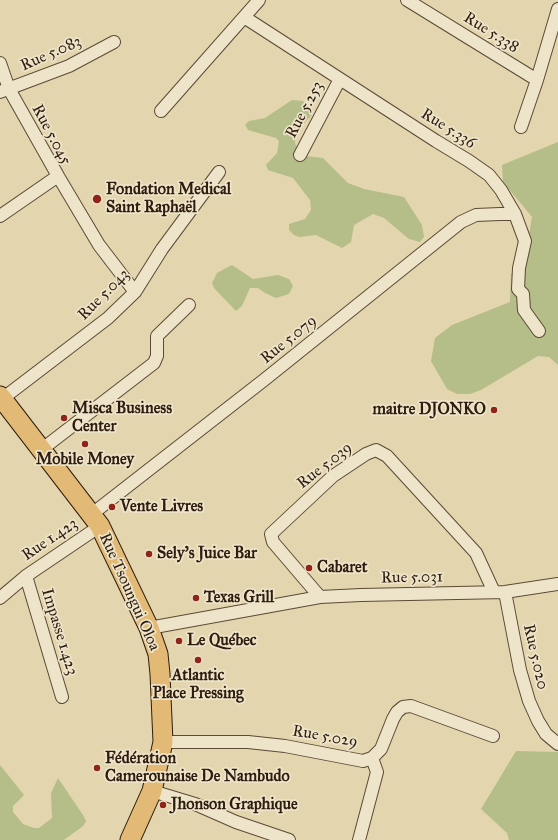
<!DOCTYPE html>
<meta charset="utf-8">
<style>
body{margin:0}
canvas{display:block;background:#e3d5ad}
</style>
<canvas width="558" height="840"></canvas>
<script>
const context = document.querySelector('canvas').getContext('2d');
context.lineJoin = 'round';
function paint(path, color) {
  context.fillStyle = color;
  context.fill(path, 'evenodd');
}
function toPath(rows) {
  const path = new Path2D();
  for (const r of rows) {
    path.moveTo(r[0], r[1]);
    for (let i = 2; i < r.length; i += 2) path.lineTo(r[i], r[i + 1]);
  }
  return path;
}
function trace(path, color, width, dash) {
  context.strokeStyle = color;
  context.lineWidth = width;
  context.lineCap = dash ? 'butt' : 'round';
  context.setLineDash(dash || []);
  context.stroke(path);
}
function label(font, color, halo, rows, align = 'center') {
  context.font = font + ' "IM FELL Great Primer",serif';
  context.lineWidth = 3.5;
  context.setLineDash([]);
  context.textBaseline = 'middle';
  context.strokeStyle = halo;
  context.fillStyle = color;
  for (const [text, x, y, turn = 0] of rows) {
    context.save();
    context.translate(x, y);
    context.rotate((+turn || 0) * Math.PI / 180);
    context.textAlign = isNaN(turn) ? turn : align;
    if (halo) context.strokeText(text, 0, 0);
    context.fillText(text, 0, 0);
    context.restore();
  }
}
paint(toPath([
 [292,100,303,101,312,109,312,115,296,131,295,143,297,148,306,156,323,158,348,183,364,189,404,197,422,225,424,237,420,242,409,239,384,218,373,214,354,225,351,242,342,248,316,235,299,237,294,235,289,230,289,224,305,219,311,210,310,200,293,178,268,170,266,165,277,153,279,141,276,138,248,130,245,125,249,121,265,118],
 [558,142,558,365,549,357,538,356,481,390,470,394,457,394,447,389,431,361,435,338,452,325,510,302,511,274,526,252,532,217,503,182,502,165],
 [232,265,253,279,278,275,289,279,293,286,289,294,276,298,265,293,258,288,250,288,242,306,236,311,214,288,212,283,217,273],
 [516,751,558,752,558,840,509,840,507,833,481,809],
 [0,765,24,795,13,806,13,812,23,824,34,828,39,828,52,818,51,793,58,778,83,815,86,821,83,826,64,840,0,840]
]), '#b5bd89');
const minor = toPath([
 [407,0,537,80],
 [244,17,436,141,469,161,489,175,501,190,515,214,525,241,519,268,518,289,523,294,524,310,539,331],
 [0,63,9,89,58,176,0,216],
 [0,92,69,66,114,42],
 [161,111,259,0],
 [521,127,537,80,558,9],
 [300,155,340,79],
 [58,176,99,245,135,292],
 [2,399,108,318,135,292,162,249,219,172],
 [41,450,154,363,157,356,157,336,189,305],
 [92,514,264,380,461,222,476,215,500,214,515,214],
 [26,576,62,697],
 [505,592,520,670,529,701,538,721,546,734,558,744],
 [320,597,273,542,271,534,333,476,366,454,376,450,387,456,476,553,494,592],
 [0,598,26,576,100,526],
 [149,628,320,597,361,595,505,592,558,584],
 [163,742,248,742,285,746,363,761,372,758,381,749,393,719,397,712,403,707,411,706,493,736],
 [152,791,195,804,236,822,289,840],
 [359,840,377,772,372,758]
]);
const primary = toPath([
 [0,396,100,526,149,628,158,654,160,674,163,742,152,791,130,840]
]);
trace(minor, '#5b4a36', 14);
trace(primary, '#2e1c0e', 21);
trace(minor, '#ede4ca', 12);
trace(primary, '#e2ba76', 19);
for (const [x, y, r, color] of [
 [97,199,5,"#8f2418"],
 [494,410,4,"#8f2418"],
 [64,418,4,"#8f2418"],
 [85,444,4,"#8f2418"],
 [112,507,4,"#8f2418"],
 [149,554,4,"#8f2418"],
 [309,568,4,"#8f2418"],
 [196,598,4,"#8f2418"],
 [179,641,4,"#8f2418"],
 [198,660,4,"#8f2418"],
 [97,768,4,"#8f2418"],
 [163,805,4,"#8f2418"]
]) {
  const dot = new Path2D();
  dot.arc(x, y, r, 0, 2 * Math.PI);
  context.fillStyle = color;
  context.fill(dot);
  trace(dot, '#ede4ca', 1.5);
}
label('16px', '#2e1c0e', '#ede4ca', [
 ["Rue 5.338",491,33,32],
 ["Rue 5.083",51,54,-24],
 ["Rue 5.253",305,110,-62],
 ["Rue 5.336",448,129,32],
 ["Rue 5.045",51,135,62],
 ["Rue 5.043",104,295,-45],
 ["Rue 5.079",289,340,-39],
 ["Rue 5.039",325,466,-38],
 ["Rue 1.423",50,540,-34],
 ["Rue 5.031",412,578,-1],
 ["Rue Tsoungui Oloa",129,592,66],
 ["Impasse 1.423",59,632,73],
 ["Rue 5.020",535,657,77],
 ["Rue 5.029",325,737,10]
]);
label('bold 16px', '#2e1c0e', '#ede4ca', [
 ["Fondation Medical",106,190],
 ["Saint Raphaël",106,208],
 ["Misca Business",72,409],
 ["Center",72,427],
 ["maitre DJONKO",486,410,"right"],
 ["Mobile Money",85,460,"center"],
 ["Vente Livres",120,507],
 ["Sely's Juice Bar",157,554],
 ["Cabaret",317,568],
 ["Texas Grill",204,598],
 ["Le Québec",187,641],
 ["Atlantic",198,676,"center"],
 ["Place Pressing",198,694,"center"],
 ["Fédération",105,759],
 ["Camerounaise De Nambudo",105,777],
 ["Jhonson Graphique",171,805]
], 'left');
</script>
